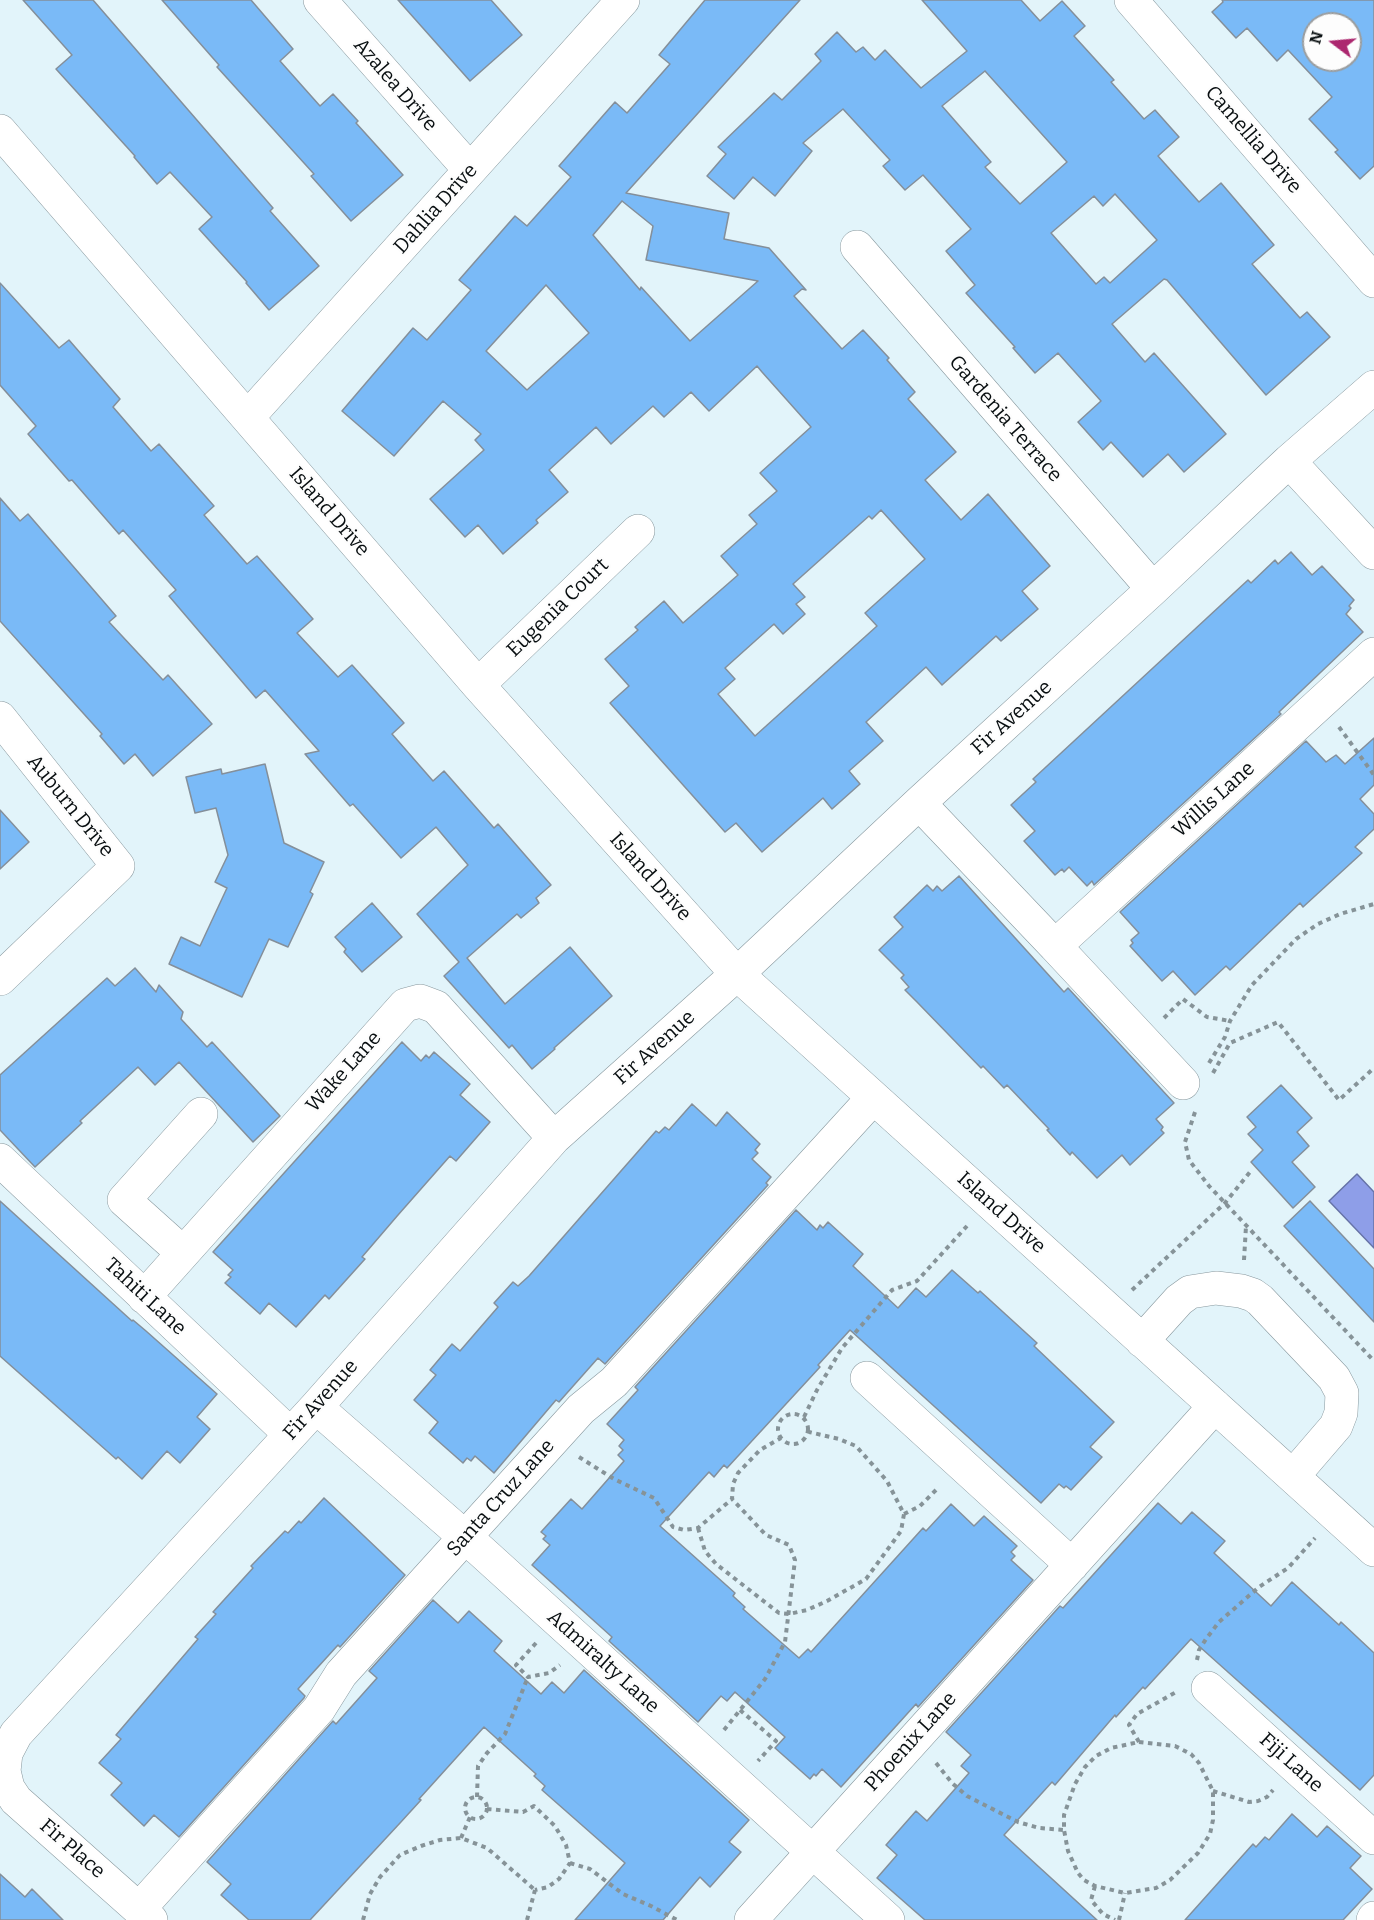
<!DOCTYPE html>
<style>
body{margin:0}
#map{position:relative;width:1374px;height:1920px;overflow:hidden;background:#e2f4fa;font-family:Bitter,serif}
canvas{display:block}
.north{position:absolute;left:1302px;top:12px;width:60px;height:60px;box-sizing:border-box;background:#fdfdfd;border:2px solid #9b9d9e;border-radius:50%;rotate:286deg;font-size:16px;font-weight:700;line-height:24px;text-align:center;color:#080e10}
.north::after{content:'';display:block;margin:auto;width:21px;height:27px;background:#ac276f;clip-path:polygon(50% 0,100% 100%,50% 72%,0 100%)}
</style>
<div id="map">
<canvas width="1374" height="1920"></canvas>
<div class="north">N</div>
</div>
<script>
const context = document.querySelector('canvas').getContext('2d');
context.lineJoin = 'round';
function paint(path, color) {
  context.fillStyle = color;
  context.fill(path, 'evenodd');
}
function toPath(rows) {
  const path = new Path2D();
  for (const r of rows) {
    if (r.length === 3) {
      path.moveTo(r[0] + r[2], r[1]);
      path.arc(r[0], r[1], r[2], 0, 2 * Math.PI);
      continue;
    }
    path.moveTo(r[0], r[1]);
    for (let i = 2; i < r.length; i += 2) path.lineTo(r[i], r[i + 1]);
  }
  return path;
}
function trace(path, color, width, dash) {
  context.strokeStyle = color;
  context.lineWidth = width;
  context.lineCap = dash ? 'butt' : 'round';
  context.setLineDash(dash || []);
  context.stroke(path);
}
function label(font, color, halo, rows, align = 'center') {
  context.font = font + ' Bitter,serif';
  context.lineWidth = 4.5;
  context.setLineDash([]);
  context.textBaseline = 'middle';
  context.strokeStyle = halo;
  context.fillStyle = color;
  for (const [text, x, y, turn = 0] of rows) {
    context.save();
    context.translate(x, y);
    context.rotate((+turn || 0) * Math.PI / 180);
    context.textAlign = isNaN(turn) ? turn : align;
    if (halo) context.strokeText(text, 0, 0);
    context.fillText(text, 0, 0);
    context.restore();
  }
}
const water = toPath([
 [1357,1174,1374,1192,1374,1248,1329,1201,1357,1174]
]);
paint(water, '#8e9ee8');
trace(water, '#6673a7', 1.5);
const building = toPath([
 [23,0,93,0,273,208,270,211,319,266,269,310,246,283,247,282,199,229,212,217,170,172,157,184,134,157,135,156,56,69,72,55,23,0],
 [162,0,251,0,293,49,280,61,320,106,333,94,358,121,356,123,403,175,351,221,311,176,314,174,217,67,219,65,162,0],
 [398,0,491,0,522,35,470,81,398,0],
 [705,0,800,0,626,193,729,213,724,239,769,248,806,290,802,289,794,296,842,349,863,330,889,358,887,360,915,392,908,399,956,452,925,480,961,520,988,494,1050,566,1022,591,1038,609,1001,641,996,636,942,685,926,667,866,722,883,741,849,771,860,784,832,809,823,798,762,852,736,823,725,832,610,703,629,686,605,659,638,630,635,627,664,601,683,623,738,575,721,556,757,524,749,515,777,491,760,473,811,427,762,372,757,366,709,411,691,392,664,417,653,406,611,444,596,427,549,470,568,492,536,520,538,523,503,554,478,525,465,537,430,499,484,450,475,440,481,434,443,401,394,456,342,411,413,328,427,340,471,290,459,280,515,216,527,226,571,177,559,166,615,102,627,113,670,64,659,55,705,0],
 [622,201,653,226,646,260,758,281,690,341,641,287,640,290,593,235,622,201],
 [546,285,589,333,527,390,486,351,546,285],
 [881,510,925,559,865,613,877,626,755,736,718,694,735,679,725,668,774,624,783,634,805,614,796,604,805,597,793,584,869,516,872,519,881,510],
 [922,0,1021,0,1040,21,1062,1,1085,26,1074,36,1114,80,1111,82,1144,119,1155,110,1179,137,1158,156,1199,202,1221,183,1274,245,1252,264,1300,318,1307,312,1330,337,1266,395,1167,280,1164,279,1112,324,1145,362,1154,353,1226,434,1184,472,1168,454,1143,477,1111,442,1103,450,1078,422,1101,401,1058,353,1035,373,1013,348,1015,347,966,293,975,285,946,251,971,229,923,175,905,190,883,166,890,160,843,109,803,143,812,151,775,196,753,177,734,199,707,176,726,154,718,147,774,93,782,100,821,61,815,54,837,32,856,52,863,47,875,60,885,50,921,88,967,51,922,0],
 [985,71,1067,162,1020,204,985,167,991,162,942,106,985,71],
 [1115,194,1157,240,1110,283,1104,277,1096,284,1051,233,1094,196,1103,206,1115,194],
 [1222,0,1374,0,1374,166,1360,179,1335,152,1338,150,1309,119,1332,97,1288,50,1277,61,1247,28,1236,38,1212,12,1223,2,1222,0],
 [1314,24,1350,24,1350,60,1314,60,1314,24],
 [0,283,59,348,69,340,120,399,113,407,151,451,159,444,214,506,204,515,247,564,257,556,313,619,297,633,338,677,352,665,404,723,392,734,433,781,444,771,494,828,498,824,551,885,536,898,539,903,521,918,517,914,467,958,505,1004,570,947,612,996,554,1048,555,1049,532,1069,512,1045,509,1048,444,976,459,962,417,914,468,865,436,827,401,858,353,804,350,806,305,754,319,751,265,690,256,698,169,596,176,590,123,530,119,534,72,480,69,481,28,434,36,426,0,385,0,283],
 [0,498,20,521,28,514,116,616,109,622,163,680,168,675,212,724,153,776,135,754,124,764,100,736,102,734,0,621,0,498],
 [1291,552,1312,575,1322,566,1354,600,1349,606,1351,608,1346,614,1363,632,1279,712,1281,714,1094,885,1092,881,1087,886,1069,867,1064,872,1062,869,1055,875,1024,841,1035,831,1011,805,1036,782,1033,779,1248,580,1251,583,1275,560,1278,564,1291,552],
 [1374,738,1374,785,1360,799,1374,814,1374,829,1355,847,1362,853,1303,907,1300,903,1230,970,1226,966,1195,995,1173,971,1162,981,1130,946,1133,943,1131,940,1139,933,1120,912,1306,741,1326,762,1336,755,1345,764,1374,738],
 [265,764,284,843,324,862,310,892,313,894,288,947,269,939,242,997,169,964,181,937,200,946,227,888,215,882,228,855,216,808,195,813,186,777,221,769,222,774,265,764],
 [0,810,29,842,0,869,0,810],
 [959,876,1064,992,1068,988,1174,1103,1156,1119,1163,1127,1161,1130,1164,1133,1130,1165,1122,1155,1097,1178,1072,1152,1070,1155,1047,1130,1049,1129,1007,1085,1004,1088,983,1066,981,1068,917,1002,905,990,909,987,901,978,904,975,879,950,903,927,894,917,927,885,933,891,937,886,942,891,959,876],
 [372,903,402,937,362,972,344,952,346,949,335,937,372,903],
 [135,968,156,992,159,985,183,1012,181,1019,207,1047,212,1042,280,1116,253,1142,179,1062,155,1085,138,1067,80,1121,82,1123,35,1167,0,1130,0,1075,107,978,115,986,135,968],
 [402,1042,421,1061,426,1055,429,1058,434,1052,470,1084,460,1095,490,1122,456,1161,450,1156,398,1215,362,1257,365,1259,329,1299,325,1295,296,1327,269,1303,260,1314,225,1283,231,1277,228,1275,233,1270,213,1252,402,1042],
 [1281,1085,1312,1118,1297,1132,1309,1146,1292,1162,1315,1187,1293,1208,1251,1162,1263,1150,1248,1134,1256,1127,1247,1117,1281,1085],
 [692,1104,716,1126,727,1112,760,1144,755,1150,758,1153,752,1159,771,1177,766,1183,768,1185,605,1364,598,1358,559,1402,556,1400,494,1473,475,1456,471,1461,467,1458,463,1463,429,1433,438,1422,414,1400,436,1375,430,1370,452,1344,460,1351,498,1307,494,1303,513,1282,518,1286,529,1276,656,1131,659,1133,665,1127,669,1130,692,1104],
 [0,1201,132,1321,133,1320,146,1331,217,1394,197,1417,210,1429,180,1463,167,1451,142,1479,118,1457,116,1459,0,1356,0,1201],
 [1310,1201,1374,1269,1374,1322,1284,1226,1310,1201],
 [796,1210,817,1230,820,1225,823,1228,828,1222,863,1254,853,1266,898,1308,916,1288,926,1297,952,1270,978,1293,980,1291,1037,1343,1034,1346,1114,1422,1090,1447,1102,1457,1071,1490,1066,1486,1064,1488,1059,1484,1041,1503,850,1330,818,1365,820,1367,727,1468,724,1465,714,1477,709,1472,660,1526,735,1593,733,1596,745,1607,743,1609,799,1658,808,1649,811,1652,923,1528,926,1531,951,1504,974,1526,984,1516,1017,1546,1011,1552,1015,1556,1011,1560,1033,1580,918,1707,916,1704,841,1787,822,1769,816,1776,814,1774,810,1779,775,1748,785,1737,735,1692,727,1701,721,1696,698,1722,609,1641,612,1637,532,1565,550,1545,543,1539,546,1536,541,1532,571,1499,582,1509,624,1461,618,1455,623,1450,619,1446,624,1440,607,1424,638,1390,635,1387,796,1210],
 [324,1498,405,1575,340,1647,338,1645,298,1689,305,1696,304,1698,179,1837,154,1815,144,1826,111,1795,122,1783,99,1763,121,1739,116,1735,198,1639,195,1637,216,1614,213,1612,253,1568,251,1566,285,1531,288,1533,299,1521,301,1523,324,1498],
 [1158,1503,1181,1524,1192,1512,1225,1541,1214,1553,1271,1606,1292,1582,1339,1625,1341,1622,1374,1653,1374,1775,1360,1790,1191,1639,1145,1689,1143,1687,1116,1717,1115,1715,1055,1785,1052,1782,1004,1835,1097,1920,925,1920,877,1878,897,1855,886,1845,916,1811,927,1821,969,1773,961,1766,971,1755,946,1732,1060,1606,1063,1608,1158,1503],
 [433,1600,458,1623,469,1611,502,1641,494,1651,541,1694,552,1682,564,1693,584,1670,749,1820,729,1842,741,1852,710,1887,700,1877,663,1920,575,1920,625,1863,542,1790,545,1786,534,1776,536,1774,484,1727,419,1799,421,1800,400,1823,310,1920,249,1920,221,1895,231,1884,207,1862,333,1721,336,1724,377,1678,369,1671,433,1600],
 [1292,1814,1317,1837,1327,1826,1361,1856,1350,1868,1372,1889,1343,1920,1185,1920,1253,1844,1256,1847,1265,1837,1269,1840,1292,1814],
 [0,1874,25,1897,32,1889,63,1920,0,1920,0,1874]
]);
paint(building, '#7abaf7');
trace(building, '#848f9a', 1.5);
const minor = toPath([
 [320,0,470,170],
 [1131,0,1374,281],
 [0,131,478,685,737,974,1374,1550],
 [857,247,1153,589],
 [248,417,623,0],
 [1289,461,1374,553],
 [478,685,638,531],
 [0,718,118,866,0,979],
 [919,803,1055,946,1374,654],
 [1055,946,1183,1083],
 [0,1160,290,1434],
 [183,1253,124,1200,201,1114],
 [144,1297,405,1005,420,1001,436,1007,554,1138],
 [1142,1341,1179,1300,1190,1292,1216,1288,1241,1291,1253,1295,1260,1300,1334,1378,1342,1393,1341,1413,1336,1426,1293,1476],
 [867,1378,1072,1565],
 [316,1407,481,1551,888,1920],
 [1208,1688,1374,1838],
 [139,1909,319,1709,341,1674,581,1409,614,1382,873,1098],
 [151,1920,16,1800,8,1788,4,1771,6,1753,16,1734,316,1407,554,1138,737,974,919,803,1153,589,1289,461,1374,387],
 [751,1920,1215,1406],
 [1373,1920,1374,1918]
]);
trace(minor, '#88989e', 34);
trace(toPath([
 [1339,727,1374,775],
 [1164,1018,1183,999,1207,1017,1230,1021],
 [1209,1063,1225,1037,1230,1021,1252,985,1296,939,1318,924,1340,914,1374,904],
 [1213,1073,1230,1043,1278,1022,1339,1100,1374,1068],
 [1195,1112,1185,1142,1189,1160,1209,1186,1374,1361],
 [1244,1260,1246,1226],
 [1132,1290,1225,1203,1250,1172],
 [793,1429,15],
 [804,1417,817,1390,842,1348,892,1290,917,1281,967,1226],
 [579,1457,614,1479,654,1498,673,1527,684,1530,698,1528,732,1499,733,1484,738,1473,760,1450,781,1438],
 [904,1514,920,1506,939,1487],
 [698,1528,705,1551,716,1564,779,1613,789,1614,807,1610,827,1601,866,1579,901,1531,904,1514,887,1481,856,1446,839,1439,809,1432],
 [536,1643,516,1665,528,1677,549,1673,560,1665],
 [1197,1660,1199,1650,1206,1639,1219,1622,1259,1587,1288,1568,1315,1538],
 [740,1710,776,1741,758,1761],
 [724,1730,765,1679,785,1642,795,1560,789,1545,766,1535,732,1499],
 [1139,1742,1175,1746,1191,1754,1199,1763,1213,1791,1213,1820,1210,1834,1198,1853,1170,1880,1156,1888,1125,1893,1095,1886,1084,1880,1078,1873,1068,1851,1064,1830,1064,1815,1075,1784,1085,1767,1096,1756,1111,1748,1139,1742],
 [1139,1742,1129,1725,1137,1714,1178,1691],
 [936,1763,952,1783,967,1796,1018,1822,1039,1828,1064,1830],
 [1213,1791,1249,1802,1258,1801,1267,1797,1273,1790],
 [477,1797,478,1766,487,1753,505,1734,528,1677],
 [476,1808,11],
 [487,1809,523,1812,534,1806,555,1826,566,1845,570,1863,559,1879,548,1887,535,1890],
 [461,1838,470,1817],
 [570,1863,590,1869,623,1894,651,1906,677,1920],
 [1095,1886,1091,1900,1103,1914,1115,1920],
 [363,1920,370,1894,380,1877,400,1855,421,1846,440,1840,461,1838,487,1848,535,1890],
 [527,1920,535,1890],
 [1119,1920,1125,1893]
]), '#869398', 4, [4.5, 4.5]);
trace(minor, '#fff', 33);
label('20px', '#080e10', '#fdfdfd', [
 ["Azalea Drive",395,85,49],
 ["Camellia Drive",1253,140,49],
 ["Dahlia Drive",436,209,-48],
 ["Gardenia Terrace",1005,419,49],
 ["Island Drive",329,512,49],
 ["Eugenia Court",558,608,-44],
 ["Fir Avenue",1012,718,-42],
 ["Willis Lane",1214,800,-42],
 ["Auburn Drive",70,806,51],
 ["Island Drive",650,877,48],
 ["Fir Avenue",655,1048,-42],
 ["Wake Lane",344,1072,-48],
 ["Island Drive",1001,1213,42],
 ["Tahiti Lane",145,1297,43],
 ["Fir Avenue",321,1400,-48],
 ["Santa Cruz Lane",501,1498,-48],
 ["Admiralty Lane",603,1662,42],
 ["Phoenix Lane",911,1742,-48],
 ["Fiji Lane",1291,1763,42],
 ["Fir Place",72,1849,41]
]);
</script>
